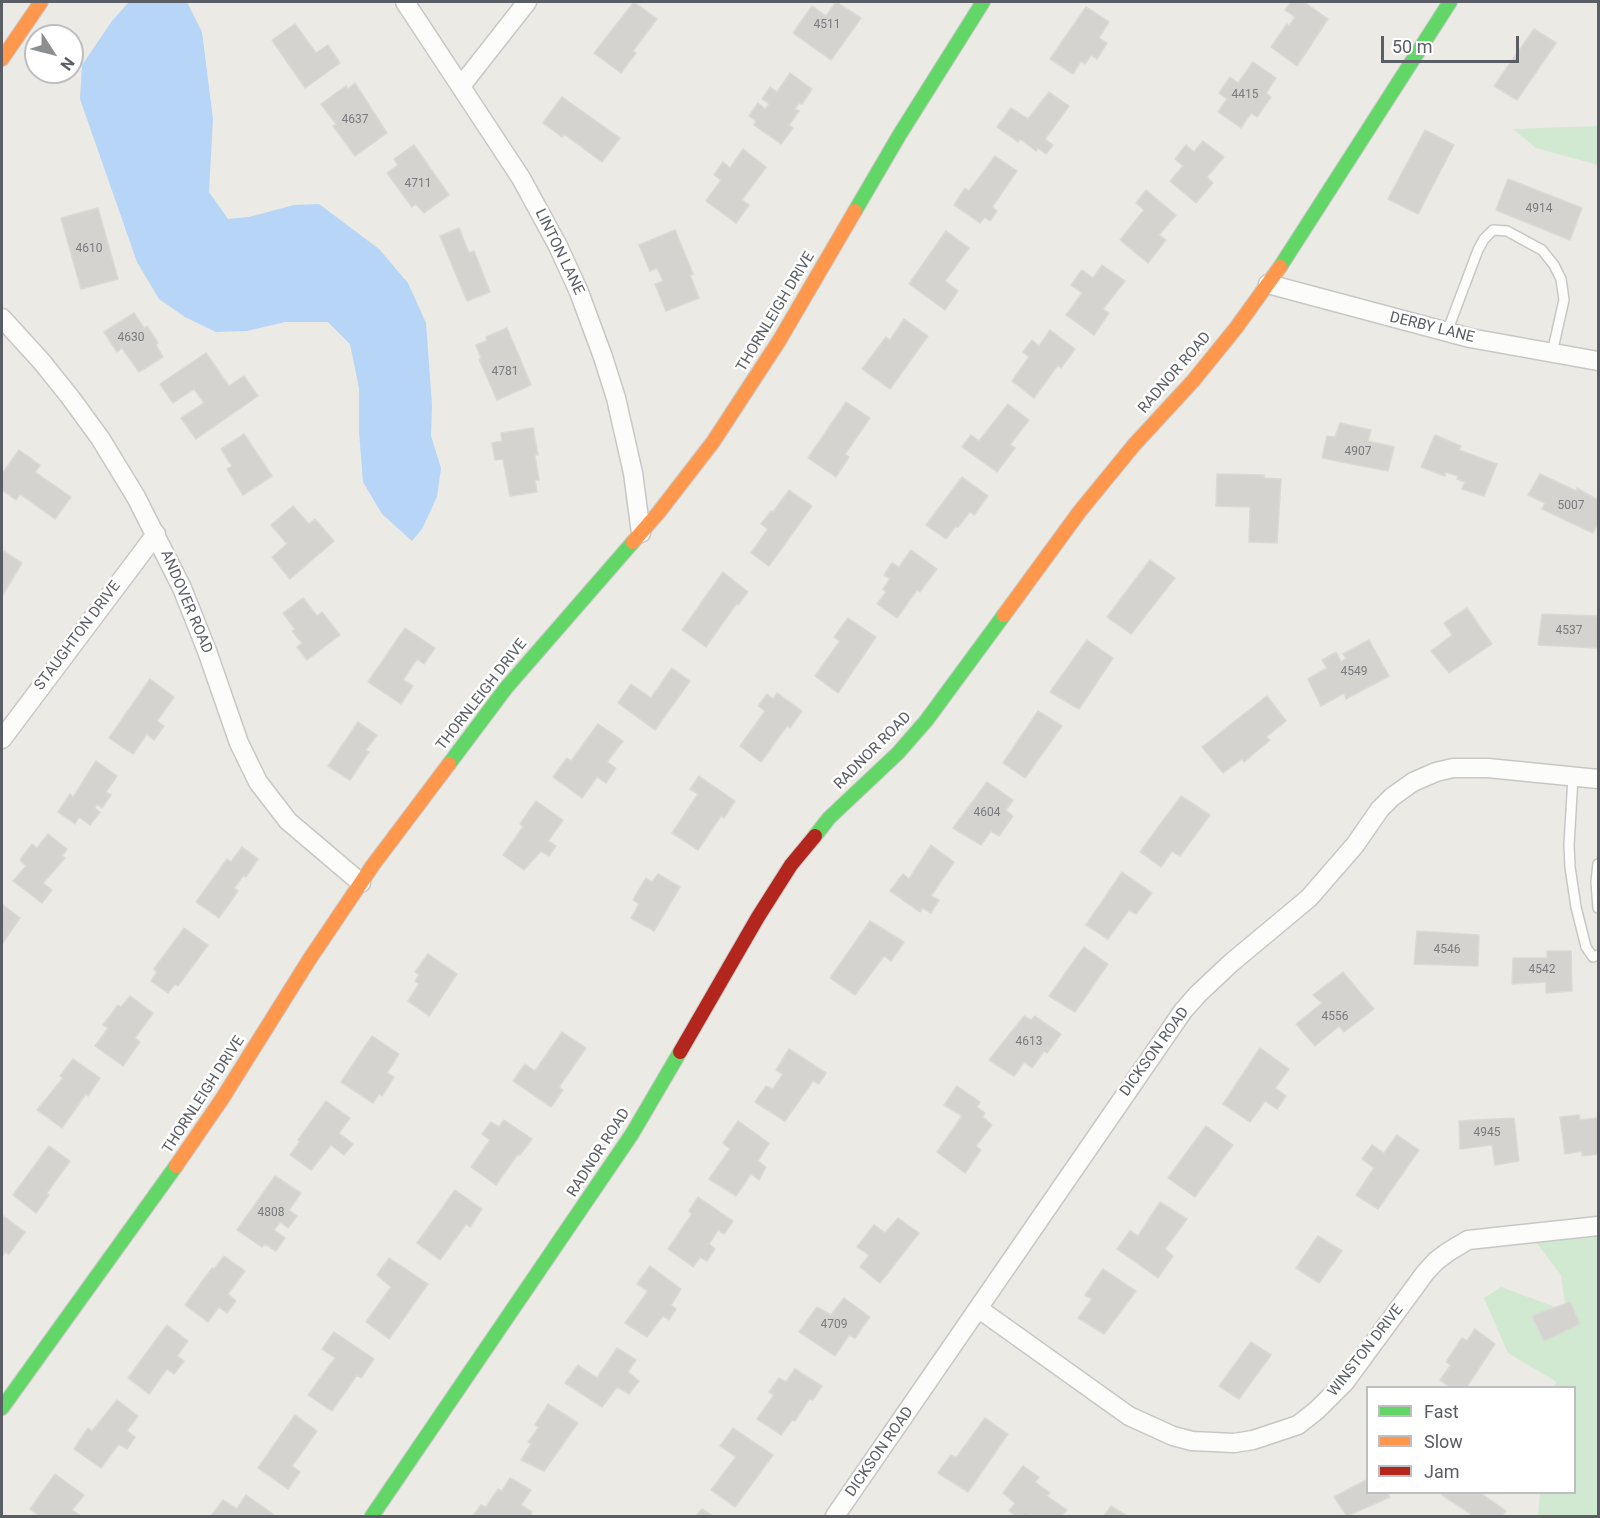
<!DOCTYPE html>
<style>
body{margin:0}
#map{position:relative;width:1600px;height:1518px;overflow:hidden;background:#ebeae4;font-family:Roboto,sans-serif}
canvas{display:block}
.frame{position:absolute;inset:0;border:3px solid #5a5d63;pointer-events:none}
.legend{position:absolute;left:1366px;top:1386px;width:210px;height:108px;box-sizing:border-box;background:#fff;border:2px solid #bdbec1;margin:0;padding:8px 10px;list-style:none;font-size:18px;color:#5a5d63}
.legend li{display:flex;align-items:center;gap:12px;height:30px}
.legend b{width:30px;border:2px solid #bdbec1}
.north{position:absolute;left:24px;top:24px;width:60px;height:60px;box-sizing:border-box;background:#fff;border:2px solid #bdbec1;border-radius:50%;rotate:126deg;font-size:16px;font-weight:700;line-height:24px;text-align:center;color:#5a5d63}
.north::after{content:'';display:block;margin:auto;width:21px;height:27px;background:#8d8e90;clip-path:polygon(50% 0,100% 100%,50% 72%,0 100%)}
.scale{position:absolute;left:1381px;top:36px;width:138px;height:27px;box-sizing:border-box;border:3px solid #5a5d63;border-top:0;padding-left:8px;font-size:18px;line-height:21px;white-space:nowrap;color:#5a5d63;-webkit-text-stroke:4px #fff;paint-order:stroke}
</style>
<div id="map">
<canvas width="1600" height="1518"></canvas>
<div class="frame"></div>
<ul class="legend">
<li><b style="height:8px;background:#63d668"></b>Fast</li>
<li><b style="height:8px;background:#ff974d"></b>Slow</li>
<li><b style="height:8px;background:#b3261e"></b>Jam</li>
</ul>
<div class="north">N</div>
<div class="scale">50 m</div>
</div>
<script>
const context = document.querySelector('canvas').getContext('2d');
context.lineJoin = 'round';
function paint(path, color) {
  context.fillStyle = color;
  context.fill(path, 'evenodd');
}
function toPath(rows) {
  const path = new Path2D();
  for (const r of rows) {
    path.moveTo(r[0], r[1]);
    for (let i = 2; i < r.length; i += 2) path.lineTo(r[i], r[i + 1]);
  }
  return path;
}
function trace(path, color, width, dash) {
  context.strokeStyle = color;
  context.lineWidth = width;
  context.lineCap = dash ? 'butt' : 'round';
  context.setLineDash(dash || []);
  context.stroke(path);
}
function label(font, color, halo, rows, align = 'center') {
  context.font = font + ' Roboto,sans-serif';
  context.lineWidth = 5;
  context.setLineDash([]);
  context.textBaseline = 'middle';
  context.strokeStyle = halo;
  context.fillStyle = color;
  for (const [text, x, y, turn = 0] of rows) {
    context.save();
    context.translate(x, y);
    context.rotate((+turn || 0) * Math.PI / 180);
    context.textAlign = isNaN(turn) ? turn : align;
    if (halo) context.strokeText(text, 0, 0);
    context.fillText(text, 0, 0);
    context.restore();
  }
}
paint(toPath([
 [1598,126,1598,165,1536,148,1513,129],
 [1598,1236,1598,1516,1538,1516,1540,1493,1574,1492,1574,1388,1553,1387,1557,1382,1508,1353,1484,1298,1501,1287,1566,1311,1561,1275,1536,1242]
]), '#d1e9d0');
paint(toPath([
 [129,2,187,2,202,32,213,119,209,192,228,219,249,217,294,205,319,204,379,249,408,283,426,323,432,405,431,436,441,468,437,497,422,529,412,541,382,514,363,482,359,431,359,388,350,344,328,322,285,322,247,331,216,332,185,317,159,299,137,262,80,99,82,65,112,21]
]), '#b6d5f7');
const building = toPath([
 [634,2,657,19,633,51,636,53,621,73,594,53,634,2],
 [836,2,861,18,831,60,793,33,812,6,826,16,836,2],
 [1291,2,1304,2,1328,19,1297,66,1271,47,1287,24,1289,26,1295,17,1285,10,1291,2],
 [1086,7,1109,22,1099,38,1107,43,1097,59,1091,55,1085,64,1081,61,1073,74,1050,59,1086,7],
 [295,24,316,53,328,45,340,63,305,88,272,40,295,24],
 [1534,29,1556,43,1517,100,1494,86,1534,29],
 [1253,62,1276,78,1266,93,1271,97,1257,117,1251,113,1241,128,1218,112,1227,99,1219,93,1230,77,1238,83,1253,62],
 [790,73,812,89,802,104,799,103,795,109,799,111,789,125,793,128,781,144,754,125,756,121,749,116,758,103,765,109,769,104,762,99,770,87,777,92,790,73],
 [355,83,387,133,355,156,333,126,336,124,321,104,346,86,348,89,355,83],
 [1049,92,1069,106,1045,139,1053,145,1046,154,1038,148,1036,151,1020,139,1018,142,997,127,1011,108,1028,119,1049,92],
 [562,97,620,138,602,162,564,134,562,137,543,123,562,97],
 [1425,130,1454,145,1418,214,1388,199,1425,130],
 [1203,141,1224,157,1207,177,1213,183,1196,203,1170,181,1183,166,1175,159,1186,145,1194,152,1203,141],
 [414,145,449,195,424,213,416,204,412,207,387,173,398,165,394,159,414,145],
 [743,149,766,167,742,200,749,205,736,223,706,201,721,180,714,175,723,162,730,168,743,149],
 [995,156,1017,171,992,207,997,211,990,221,985,217,980,223,954,205,965,188,969,191,995,156],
 [1508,179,1582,208,1570,240,1496,210,1508,179],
 [1146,190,1176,215,1159,235,1166,240,1148,263,1120,240,1144,210,1136,203,1146,190],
 [98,208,118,279,81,289,61,218,98,208],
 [459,228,469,253,474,251,490,292,467,301,440,236,459,228],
 [675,230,693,274,690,275,699,298,666,311,655,284,663,281,657,268,650,271,639,245,675,230],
 [946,231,969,248,945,281,958,291,945,310,909,284,946,231],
 [1102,265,1125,281,1103,309,1109,313,1094,335,1066,315,1082,293,1071,285,1082,270,1093,278,1102,265],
 [134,313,144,328,147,326,158,343,156,345,163,357,139,372,122,348,117,352,104,332,134,313],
 [904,319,928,336,890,389,862,369,886,337,890,340,904,319],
 [507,328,531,385,497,400,479,359,481,358,476,345,487,341,486,337,507,328],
 [1050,330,1075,349,1061,368,1058,365,1034,398,1012,381,1029,357,1023,352,1032,340,1039,346,1050,330],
 [206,353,229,386,244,376,258,396,196,439,181,418,204,403,194,389,173,403,160,384,206,353],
 [846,402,870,418,845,454,849,457,836,477,808,458,846,402],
 [1008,404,1029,420,1010,445,1015,448,997,472,962,447,971,435,979,441,1008,404],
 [1340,423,1371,430,1368,441,1394,447,1388,471,1322,458,1327,436,1335,437,1340,423],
 [533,428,538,455,535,455,539,480,535,480,537,492,510,496,503,459,495,460,492,443,502,441,501,433,533,428],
 [244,434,272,476,243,495,227,469,232,466,221,449,244,434],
 [1435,435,1461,446,1459,450,1497,464,1484,496,1462,489,1465,482,1457,479,1458,476,1445,472,1445,476,1421,467,1435,435],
 [19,450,40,465,35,472,71,497,55,519,20,494,16,500,2,490,2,474,19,450],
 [1217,474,1264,475,1264,478,1281,479,1277,543,1249,542,1250,507,1216,506,1217,474],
 [1540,474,1576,491,1577,488,1598,500,1598,524,1593,533,1542,509,1545,503,1528,495,1540,474],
 [962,477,988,496,974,515,970,512,958,527,956,526,946,539,926,525,962,477],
 [789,490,812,506,769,566,751,553,768,529,761,524,771,511,773,512,789,490],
 [293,506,309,524,315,519,334,541,290,579,272,557,287,544,271,525,293,506],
 [911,550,937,569,920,592,917,590,897,618,877,604,886,592,883,589,890,579,884,575,892,563,899,567,911,550],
 [4,551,22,563,2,596,2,554,4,551],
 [1150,560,1175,578,1131,634,1107,617,1150,560],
 [723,572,748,592,738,605,737,603,706,647,682,630,723,572],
 [303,598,317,616,322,612,340,635,307,660,297,647,302,643,292,631,295,629,283,613,303,598],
 [1467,608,1492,644,1449,673,1431,651,1452,635,1444,623,1467,608],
 [1542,614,1598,616,1598,648,1538,645,1542,614],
 [848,618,876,637,838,693,815,676,840,641,834,637,848,618],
 [405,628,435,648,424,664,417,659,403,680,413,686,401,704,368,682,405,628],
 [1087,640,1113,658,1079,709,1050,692,1087,640],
 [1369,640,1389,676,1346,699,1344,693,1321,706,1308,679,1327,668,1322,660,1336,652,1341,662,1346,658,1343,654,1369,640],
 [672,668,690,681,655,730,618,703,631,684,651,698,672,668],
 [150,679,174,697,157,721,164,726,154,740,147,734,133,754,109,738,150,679],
 [777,693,802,711,790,728,787,726,761,762,740,746,765,711,758,706,767,694,773,699,777,693],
 [1267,696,1286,721,1266,737,1270,740,1244,762,1242,759,1223,773,1202,747,1267,696],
 [1038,711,1062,726,1025,778,1003,763,1038,711],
 [358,722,377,735,366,750,369,752,350,780,328,766,358,722],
 [598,724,623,741,607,762,616,768,606,783,597,777,582,798,553,777,567,758,571,761,598,724],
 [96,761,117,776,106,792,111,795,102,808,97,804,95,808,100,812,90,825,79,817,75,824,58,812,70,794,73,797,96,761],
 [699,776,735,801,724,818,721,816,698,850,672,833,698,794,690,789,699,776],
 [987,782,1013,800,1006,810,1013,816,999,836,991,831,981,845,953,828,987,782],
 [1181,796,1210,815,1180,856,1172,851,1161,867,1140,852,1181,796],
 [536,801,563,820,548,841,556,846,549,856,541,851,524,870,503,855,523,827,520,824,536,801],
 [48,834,67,849,62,856,65,858,43,883,52,890,42,903,13,881,26,866,20,860,32,844,37,848,48,834],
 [931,845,954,862,931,896,939,900,931,913,923,908,920,912,890,891,903,874,909,879,931,845],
 [242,847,258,859,246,877,244,875,234,888,238,891,219,918,196,902,227,859,231,862,242,847],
 [1122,872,1152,893,1136,914,1129,910,1108,939,1086,925,1122,872],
 [658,874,680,887,654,931,631,918,639,904,633,900,646,878,652,882,658,874],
 [2,904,20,918,2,944,2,904],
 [870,921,904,942,891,961,884,956,855,995,830,978,870,921],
 [184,928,208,945,178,986,175,984,168,993,151,981,157,972,154,969,184,928],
 [1417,931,1479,935,1478,966,1414,964,1417,931],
 [1084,947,1108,964,1075,1012,1049,996,1084,947],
 [1547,951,1571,951,1572,991,1546,993,1546,982,1512,984,1513,958,1547,958,1547,951],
 [428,954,457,974,429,1016,408,1001,419,984,415,981,419,975,415,972,428,954],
 [1343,972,1374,1009,1344,1032,1339,1026,1315,1046,1296,1024,1322,1003,1313,995,1343,972],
 [130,996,153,1013,135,1038,140,1042,123,1066,95,1046,108,1028,103,1025,118,1005,121,1007,130,996],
 [1024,1016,1031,1020,1035,1016,1061,1034,1047,1053,1044,1051,1032,1068,1024,1062,1014,1076,989,1060,1024,1016],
 [562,1032,586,1048,559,1087,563,1090,551,1107,513,1081,525,1064,535,1071,562,1032],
 [372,1036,399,1054,387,1073,394,1077,382,1096,379,1094,373,1103,341,1082,372,1036],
 [1260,1048,1289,1069,1275,1088,1286,1096,1277,1109,1265,1101,1250,1122,1223,1104,1260,1048],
 [789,1049,826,1073,819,1084,813,1081,785,1121,755,1102,766,1086,773,1089,783,1074,776,1070,789,1049],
 [73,1059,100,1078,88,1096,86,1094,62,1128,37,1110,63,1078,60,1076,73,1059],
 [957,1086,980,1102,977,1107,985,1113,983,1117,992,1125,976,1146,981,1150,965,1173,937,1152,962,1116,944,1105,957,1086],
 [326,1101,350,1118,339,1133,353,1144,344,1155,331,1145,311,1170,290,1155,300,1141,298,1140,326,1101],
 [1579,1115,1580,1120,1598,1118,1598,1154,1582,1156,1582,1151,1565,1154,1560,1117,1579,1115],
 [1514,1118,1519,1161,1495,1165,1492,1145,1460,1149,1459,1121,1514,1118],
 [504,1120,532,1139,520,1155,518,1154,496,1185,471,1167,490,1140,482,1134,491,1122,499,1127,504,1120],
 [738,1121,769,1143,758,1161,766,1167,759,1180,751,1174,736,1196,709,1179,730,1149,723,1143,738,1121],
 [1206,1126,1233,1145,1195,1197,1168,1178,1206,1126],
 [1397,1135,1419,1150,1378,1209,1356,1195,1374,1168,1362,1159,1372,1145,1384,1153,1397,1135],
 [49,1146,70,1161,46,1194,49,1195,36,1213,13,1195,49,1146],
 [275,1176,301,1193,289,1210,297,1216,288,1228,280,1222,274,1230,285,1238,276,1251,265,1244,262,1247,237,1230,275,1176],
 [455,1190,482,1209,470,1227,466,1224,440,1260,417,1243,455,1190],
 [698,1197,733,1221,724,1234,718,1230,709,1244,715,1249,707,1261,700,1257,693,1267,668,1249,692,1214,689,1211,698,1197],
 [1160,1202,1187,1219,1165,1249,1173,1256,1158,1278,1117,1249,1130,1231,1138,1236,1160,1202],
 [2,1215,25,1232,9,1254,5,1252,2,1257,2,1215],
 [898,1218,919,1233,880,1283,860,1267,869,1255,857,1247,874,1225,885,1233,898,1218],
 [1318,1236,1342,1251,1319,1283,1296,1268,1318,1236],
 [224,1256,245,1271,228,1294,236,1301,227,1313,219,1307,208,1322,185,1305,212,1268,214,1269,224,1256],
 [389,1258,428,1284,389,1339,366,1322,391,1287,377,1275,389,1258],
 [650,1266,681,1289,671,1305,676,1309,669,1320,663,1316,647,1337,625,1323,648,1291,637,1284,650,1266],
 [1103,1269,1136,1291,1104,1334,1078,1318,1092,1299,1085,1295,1103,1269],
 [844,1298,870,1317,855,1338,849,1335,835,1356,799,1332,817,1307,831,1315,844,1298],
 [1570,1302,1580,1324,1544,1341,1532,1316,1570,1302],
 [167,1325,188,1341,177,1356,184,1361,174,1374,167,1369,149,1394,128,1378,167,1325],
 [1475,1329,1495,1344,1466,1388,1451,1388,1440,1380,1451,1365,1446,1362,1462,1338,1467,1341,1475,1329],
 [334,1332,374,1359,361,1378,357,1375,332,1411,308,1395,335,1358,322,1349,334,1332],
 [1251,1342,1271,1355,1239,1399,1219,1386,1251,1342],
 [617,1348,636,1360,628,1372,639,1381,629,1394,617,1387,602,1407,565,1383,578,1365,597,1378,617,1348],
 [795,1369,822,1386,813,1400,809,1399,795,1421,792,1420,781,1435,757,1419,774,1395,769,1392,779,1378,786,1382,795,1369],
 [117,1400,138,1416,127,1431,135,1437,127,1449,119,1444,101,1468,74,1449,88,1428,92,1431,117,1400],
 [548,1404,578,1423,544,1471,521,1460,531,1444,528,1442,539,1427,535,1425,548,1404],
 [295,1415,317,1431,292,1466,300,1472,288,1489,258,1468,295,1415],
 [985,1418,1008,1434,968,1492,938,1473,951,1455,956,1458,985,1418],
 [733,1428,773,1455,735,1507,711,1490,736,1457,720,1446,733,1428],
 [1023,1466,1039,1477,1035,1482,1050,1493,1047,1496,1067,1510,1061,1516,1034,1516,1030,1514,1028,1516,1016,1516,1009,1511,1015,1503,1003,1493,1023,1466],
 [55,1474,84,1495,72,1510,81,1516,40,1516,30,1509,55,1474],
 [510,1478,531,1490,521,1505,532,1512,530,1516,473,1516,481,1505,486,1507,498,1489,502,1491,510,1478],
 [1368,1479,1368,1492,1391,1492,1388,1494,1390,1497,1347,1516,1334,1497,1368,1479],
 [1443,1492,1479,1492,1506,1511,1502,1516,1474,1516,1442,1495,1443,1492],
 [246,1495,273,1514,271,1516,211,1516,223,1500,237,1509,246,1495],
 [1111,1506,1127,1516,1104,1516,1111,1506],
 [702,1509,713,1516,696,1516,702,1509]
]);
paint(building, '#d4d3cf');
trace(building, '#dad9d4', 1.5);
const lane = toPath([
 [1447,332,1478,250,1484,239,1493,230,1507,231,1542,250,1554,265,1561,279,1564,300,1552,353],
 [1573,777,1569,845,1570,867,1576,907,1586,947,1593,957,1598,955],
 [1598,864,1596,882,1598,908]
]);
const street = toPath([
 [405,2,521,178,558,246,579,292,603,357,616,398,633,473,641,533],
 [461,86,527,2],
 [1268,284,1470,338,1598,361],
 [2,318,42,362,70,397,100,438,136,497,182,588,207,651,239,743,258,782,288,821,361,883],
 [2,739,156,534],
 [979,1309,1129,1416,1173,1436,1192,1441,1234,1443,1253,1440,1298,1425,1317,1410,1345,1382,1425,1273,1436,1261,1448,1252,1468,1240,1598,1226],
 [835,1516,1183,1011,1198,994,1231,963,1309,898,1355,845,1380,809,1392,797,1413,782,1436,772,1453,768,1488,768,1598,779]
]);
const fast = toPath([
 [855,211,900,134,983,2],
 [1280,267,1450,2],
 [449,764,506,688,633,542],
 [815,836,829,818,898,753,926,721,1004,615],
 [2,1408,176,1166],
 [372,1516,632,1134,680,1052]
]);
const slow = toPath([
 [2,59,41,2],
 [633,542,659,512,713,442,779,341,855,211],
 [1004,615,1080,511,1134,445,1193,381,1236,328,1280,267],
 [176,1166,222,1099,309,960,373,865,449,764]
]);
const jam = toPath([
 [680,1052,758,917,791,865,815,836]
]);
trace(lane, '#c7c8c6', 12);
trace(street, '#c7c8c6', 21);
trace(fast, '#c8c9c8', 16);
trace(slow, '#c8c9c8', 16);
trace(jam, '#c8c9c8', 16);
trace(lane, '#fcfcfb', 9);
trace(street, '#fcfcfb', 18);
trace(fast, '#63d668', 14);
trace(slow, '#ff974d', 14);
trace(jam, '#b3261e', 14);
label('12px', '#797b7e', null, [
 ["4511",827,25],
 ["4415",1245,95],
 ["4637",355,120],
 ["4711",418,184],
 ["4914",1539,209],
 ["4610",89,249],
 ["4630",131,338],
 ["4781",505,372],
 ["4907",1358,452],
 ["5007",1571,506],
 ["4537",1569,631],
 ["4549",1354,672],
 ["4604",987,813],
 ["4546",1447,950],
 ["4542",1542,970],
 ["4556",1335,1017],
 ["4613",1029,1042],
 ["4945",1487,1133],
 ["4808",271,1213],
 ["4709",834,1325]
]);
label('15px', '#5a5d63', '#fff', [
 ["LINTON LANE",559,252,64],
 ["THORNLEIGH DRIVE",776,312,-59],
 ["DERBY LANE",1432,328,14],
 ["RADNOR ROAD",1175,373,-49],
 ["ANDOVER ROAD",186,602,67],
 ["STAUGHTON DRIVE",78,636,-53],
 ["THORNLEIGH DRIVE",482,695,-52],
 ["RADNOR ROAD",873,751,-45],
 ["DICKSON ROAD",1155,1052,-54],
 ["THORNLEIGH DRIVE",204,1095,-57],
 ["RADNOR ROAD",599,1153,-57],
 ["WINSTON DRIVE",1366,1351,-52],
 ["DICKSON ROAD",880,1452,-55]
]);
</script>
